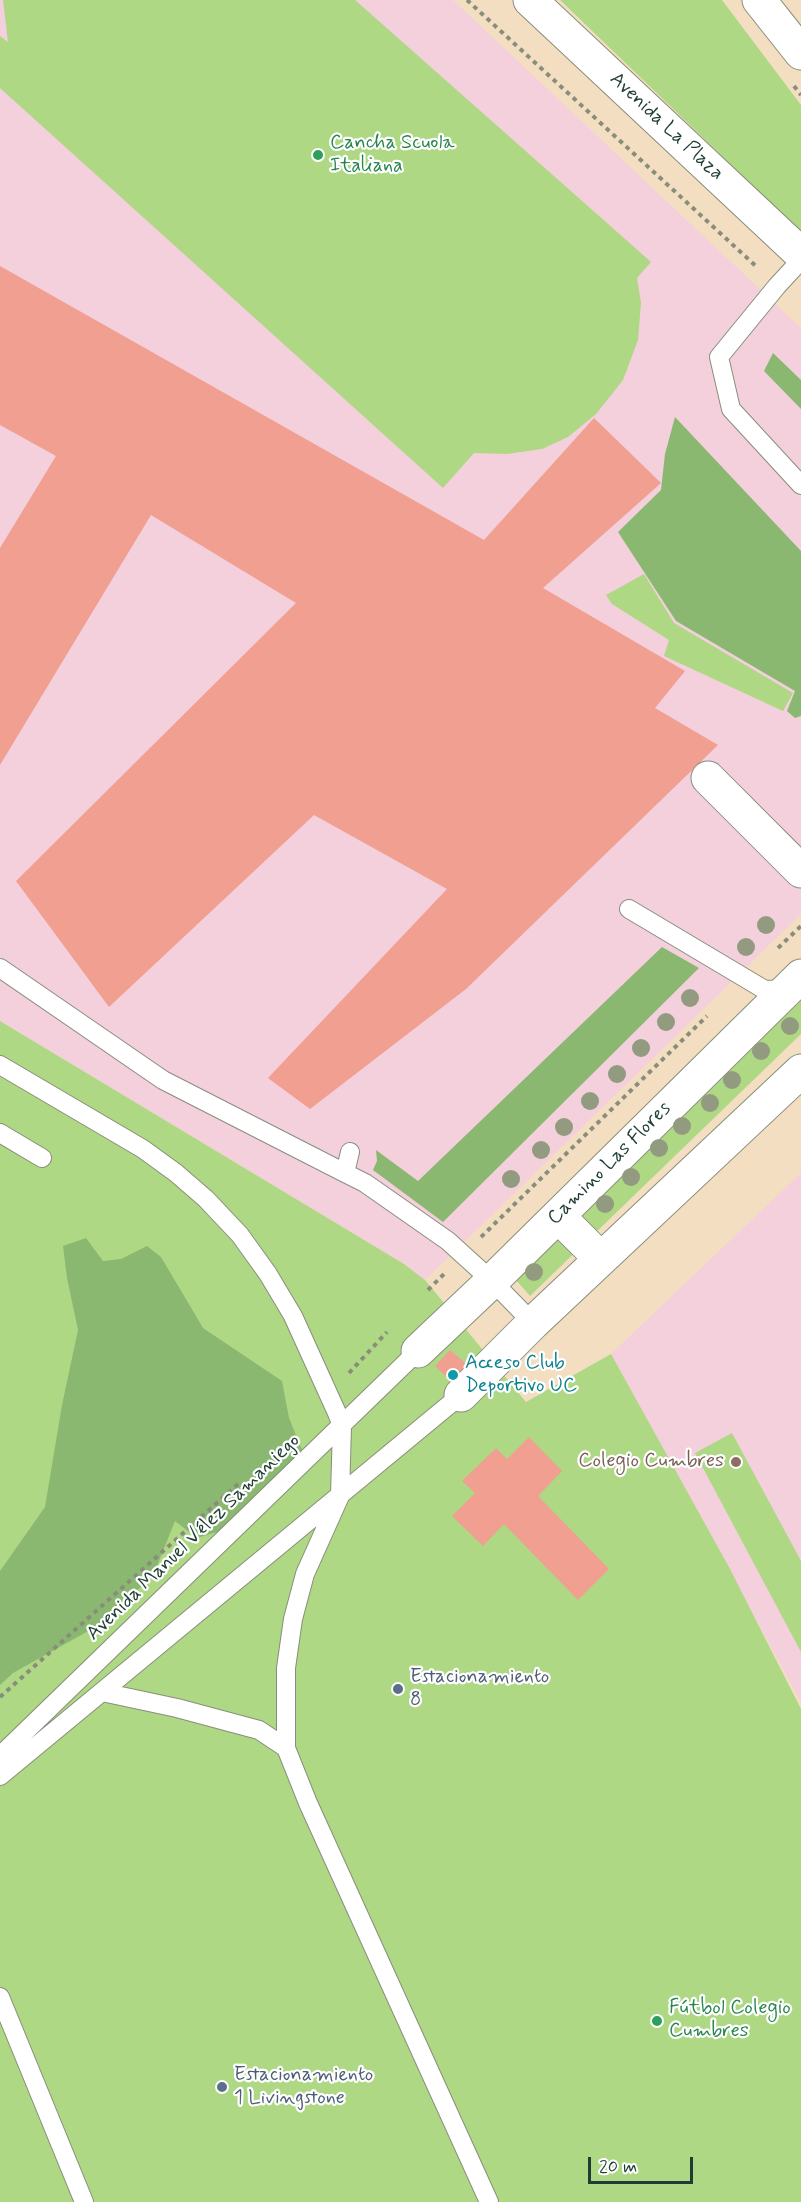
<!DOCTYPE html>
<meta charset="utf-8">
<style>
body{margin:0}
#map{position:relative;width:801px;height:2202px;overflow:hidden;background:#f3dec2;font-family:Mynerve,sans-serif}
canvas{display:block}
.scale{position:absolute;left:588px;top:2157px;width:105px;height:27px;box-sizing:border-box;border:3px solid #1f3d34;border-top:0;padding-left:8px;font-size:18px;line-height:21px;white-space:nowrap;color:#1f3d34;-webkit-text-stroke:4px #fff;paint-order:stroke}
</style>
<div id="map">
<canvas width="801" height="2202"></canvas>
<div class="scale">20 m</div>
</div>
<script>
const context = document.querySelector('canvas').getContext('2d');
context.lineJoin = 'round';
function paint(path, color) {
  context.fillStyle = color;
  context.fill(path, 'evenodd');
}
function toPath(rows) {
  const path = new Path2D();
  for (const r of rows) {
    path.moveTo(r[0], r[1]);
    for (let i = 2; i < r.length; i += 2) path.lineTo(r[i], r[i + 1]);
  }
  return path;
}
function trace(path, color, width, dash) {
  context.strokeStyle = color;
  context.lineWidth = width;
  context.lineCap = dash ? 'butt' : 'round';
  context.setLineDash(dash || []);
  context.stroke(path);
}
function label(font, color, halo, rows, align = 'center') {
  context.font = font + ' Mynerve,sans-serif';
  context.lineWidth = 4.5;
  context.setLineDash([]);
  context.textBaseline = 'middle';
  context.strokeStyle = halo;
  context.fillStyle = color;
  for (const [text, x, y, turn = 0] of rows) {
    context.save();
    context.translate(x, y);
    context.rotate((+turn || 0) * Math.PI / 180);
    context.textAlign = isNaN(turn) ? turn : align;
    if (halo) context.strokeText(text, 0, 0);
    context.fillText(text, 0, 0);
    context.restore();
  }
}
paint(toPath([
 [0,0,453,0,801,328,801,914,425,1280,404,1264,0,1021],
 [801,1173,801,1702,611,1354]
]), '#f4cfdc');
paint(toPath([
 [3,0,355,0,651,262,637,278,641,303,638,340,623,380,596,414,568,437,542,449,507,454,474,453,443,488,0,88,0,36,8,42],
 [560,0,722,0,801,105,801,232],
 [644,574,674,623,793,693,783,711,664,656,669,640,612,604,606,595],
 [801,1000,801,1034,530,1296,515,1279],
 [0,1021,404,1264,425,1280,526,1402,611,1354,730,1569,801,1709,801,2202,0,2202],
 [732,1433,801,1561,801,1652,695,1453]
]), '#aed883');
paint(toPath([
 [773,353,801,380,801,409,764,371],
 [675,417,801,551,801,716,795,718,787,711,795,691,676,621,618,532,661,490,665,454],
 [662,947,699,968,443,1222,373,1170,377,1161,376,1150,418,1181],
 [86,1238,103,1261,121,1259,147,1246,161,1257,203,1328,282,1381,289,1418,302,1450,285,1479,227,1529,197,1538,175,1521,153,1576,99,1625,13,1673,0,1685,0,1571,45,1507,62,1405,78,1330,67,1278,63,1246]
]), '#8ab871');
paint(toPath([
 [0,266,484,540,594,418,661,483,543,588,685,671,655,708,718,745,466,989,310,1109,268,1078,447,889,314,815,109,1007,16,881,296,603,151,515,0,765,0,548,56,456,0,425],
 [450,1350,469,1366,453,1383,435,1366],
 [529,1437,562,1471,538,1496,609,1569,578,1600,504,1524,483,1546,452,1516,475,1493,462,1481,496,1448,507,1459]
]), '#f09f90');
const lane = toPath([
 [801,260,777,286,719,357,731,409,801,485],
 [629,909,765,990,787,989],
 [0,968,163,1080,345,1173],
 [0,1065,143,1149,176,1173,206,1199,240,1235,268,1274,293,1316,337,1413,342,1426,340,1496,305,1574,293,1619,286,1668,286,1748,308,1803,489,2202],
 [0,1133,42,1158],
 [350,1152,345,1173,365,1183,448,1241,492,1281,533,1323],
 [102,1692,177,1708,259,1730,286,1748],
 [0,1756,418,1351],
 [0,1776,461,1395],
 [0,1997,84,2202]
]);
const street = toPath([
 [708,778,801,871]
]);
const secondary = toPath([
 [530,0,801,254],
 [759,0,801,53],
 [558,1216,601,1259],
 [418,1351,492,1281,801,976],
 [461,1395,533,1323,801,1071]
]);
trace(lane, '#898e7b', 20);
trace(street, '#898e7b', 35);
trace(secondary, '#898e7b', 35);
trace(toPath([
 [467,0,758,268],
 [794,86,801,95],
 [778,948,801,926],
 [481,1237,707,1016],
 [428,1290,444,1274],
 [349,1373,387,1332],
 [0,1697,238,1484]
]), '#898e7b', 4, [4.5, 4.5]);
trace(lane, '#fff', 18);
trace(street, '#fff', 33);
trace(secondary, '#fff', 33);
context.fillStyle = '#929b7f';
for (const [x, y] of [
 [766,925],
 [746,947],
 [690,998],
 [666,1022],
 [790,1026],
 [641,1048],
 [761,1051],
 [617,1074],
 [732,1080],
 [590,1101],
 [710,1103],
 [682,1126],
 [564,1127],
 [659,1148],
 [541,1150],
 [631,1177],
 [511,1179],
 [605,1204],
 [534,1272]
]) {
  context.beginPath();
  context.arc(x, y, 9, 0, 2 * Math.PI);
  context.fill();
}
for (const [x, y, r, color] of [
 [318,155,6,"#2e9e5b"],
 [453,1375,6,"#0f9aa8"],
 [736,1462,6,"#8d6e63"],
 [398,1689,6,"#5c6f8a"],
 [657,2021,6,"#2e9e5b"],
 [222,2087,6,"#5c6f8a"]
]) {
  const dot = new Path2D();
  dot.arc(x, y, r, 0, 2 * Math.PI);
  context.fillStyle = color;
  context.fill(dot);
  trace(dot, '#fff', 2);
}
label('20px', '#1f3d34', '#fff', [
 ["Avenida La Plaza",666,127,43],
 ["Camino Las Flores",610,1164,-45],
 ["Avenida Manuel Vélez Samaniego",194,1538,-44]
]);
label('20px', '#27864d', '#fff', [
 ["Cancha Scuola",330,144],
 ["Italiana",330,167],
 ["Fútbol Colegio",669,2009],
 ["Cumbres",669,2032]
], 'left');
label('20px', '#0d838f', '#fff', [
 ["Acceso Club",465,1364],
 ["Deportivo UC",465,1387]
], 'left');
label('20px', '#785e54', '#fff', [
 ["Colegio Cumbres",724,1462]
], 'right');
label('20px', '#4e5e75', '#fff', [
 ["Estacionamiento",410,1678],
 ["8",410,1701],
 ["Estacionamiento",234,2076],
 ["1 Livingstone",234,2099]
], 'left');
</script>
